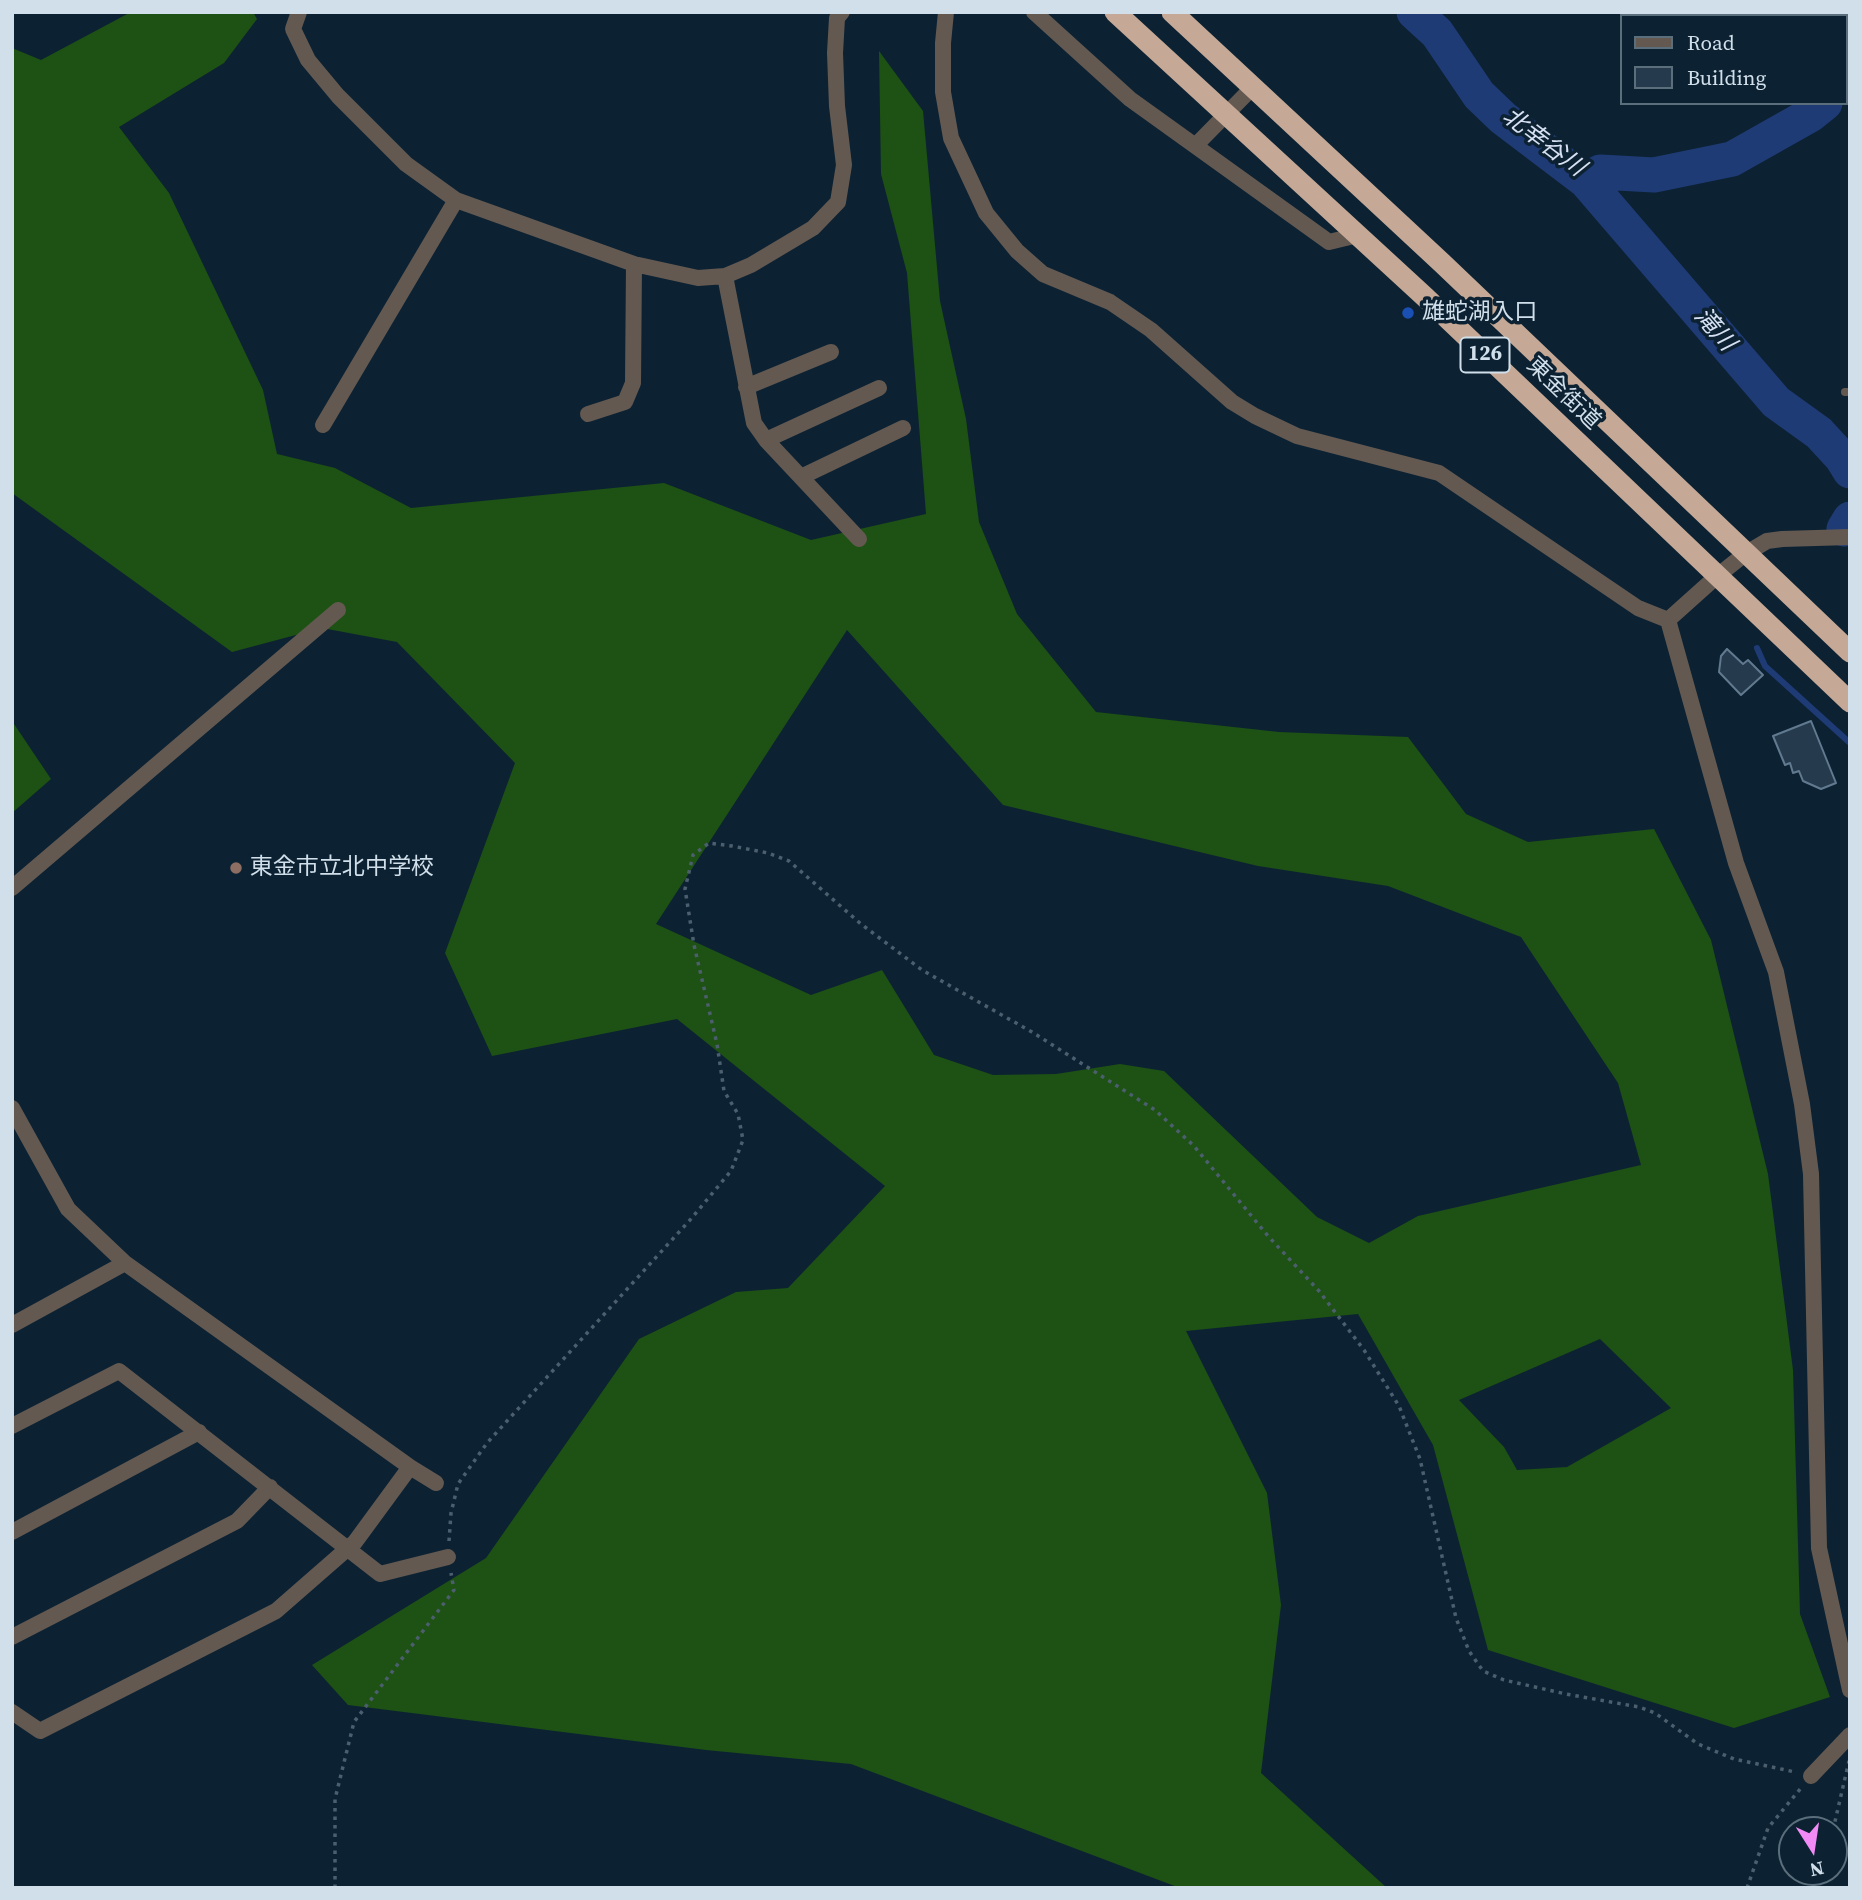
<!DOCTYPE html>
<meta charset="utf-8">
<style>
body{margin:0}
#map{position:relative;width:1862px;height:1900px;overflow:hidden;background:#0c2233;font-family:"Source Serif 4",serif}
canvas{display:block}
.frame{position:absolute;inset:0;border:14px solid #d1dfea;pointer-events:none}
.legend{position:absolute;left:1620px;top:14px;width:228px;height:91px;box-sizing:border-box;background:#0c2233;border:2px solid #5b6e7c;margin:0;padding:9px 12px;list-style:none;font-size:21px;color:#d1dfea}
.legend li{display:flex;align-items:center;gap:14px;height:35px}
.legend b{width:35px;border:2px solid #5b6e7c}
.north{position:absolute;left:1778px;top:1816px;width:70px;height:70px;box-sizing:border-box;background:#0c2233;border:2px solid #5b6e7c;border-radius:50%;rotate:168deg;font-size:19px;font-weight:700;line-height:28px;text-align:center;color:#d1dfea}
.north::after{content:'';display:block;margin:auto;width:24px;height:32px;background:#f18af4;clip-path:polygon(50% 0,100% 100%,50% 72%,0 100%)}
</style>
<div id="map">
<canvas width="1862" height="1900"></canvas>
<div class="frame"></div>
<ul class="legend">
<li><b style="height:9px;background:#645951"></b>Road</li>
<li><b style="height:19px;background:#253b4d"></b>Building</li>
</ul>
<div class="north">N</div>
</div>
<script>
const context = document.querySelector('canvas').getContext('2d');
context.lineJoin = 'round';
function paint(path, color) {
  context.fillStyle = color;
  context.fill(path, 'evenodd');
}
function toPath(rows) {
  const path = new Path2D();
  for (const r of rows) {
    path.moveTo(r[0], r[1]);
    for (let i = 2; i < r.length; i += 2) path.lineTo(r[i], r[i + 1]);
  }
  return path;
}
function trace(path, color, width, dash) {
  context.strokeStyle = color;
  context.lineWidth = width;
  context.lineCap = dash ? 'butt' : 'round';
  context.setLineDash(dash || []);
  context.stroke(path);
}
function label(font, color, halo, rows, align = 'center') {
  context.font = font + ' "Source Serif 4","Noto Sans JP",serif';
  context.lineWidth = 7;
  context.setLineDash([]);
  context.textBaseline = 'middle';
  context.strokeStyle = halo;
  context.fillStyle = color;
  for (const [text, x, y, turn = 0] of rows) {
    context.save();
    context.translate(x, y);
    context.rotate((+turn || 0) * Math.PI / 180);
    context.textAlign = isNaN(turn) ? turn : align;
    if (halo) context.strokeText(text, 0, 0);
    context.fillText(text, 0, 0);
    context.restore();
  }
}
paint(toPath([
 [131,12,253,12,257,19,224,63,119,127,169,193,263,390,277,454,335,468,411,508,664,483,811,540,926,514,907,273,881,174,879,51,923,111,940,301,966,419,979,522,1017,614,1096,712,1279,732,1408,737,1466,814,1528,842,1654,829,1711,940,1768,1174,1793,1370,1800,1614,1830,1697,1734,1728,1488,1650,1433,1445,1358,1314,1186,1331,1267,1493,1281,1605,1261,1773,1387,1888,1180,1888,851,1764,706,1750,348,1705,312,1665,486,1558,639,1339,736,1292,788,1288,885,1186,677,1019,492,1056,445,953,515,763,397,642,322,628,232,652,12,493,12,48,41,60],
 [847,630,1003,805,1258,866,1388,886,1521,937,1618,1083,1641,1165,1418,1216,1369,1243,1317,1217,1164,1071,1120,1064,1056,1074,993,1075,934,1055,882,970,811,995,656,924],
 [1600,1339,1671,1408,1567,1467,1517,1470,1504,1447,1459,1400],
 [12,721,51,779,12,813]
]), '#1e5114');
trace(toPath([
 [1757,648,1765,666,1850,743]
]), '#1f3b76', 6);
trace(toPath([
 [1414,12,1437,33,1479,95,1503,118,1586,181,1776,402,1819,433,1842,458,1850,471],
 [1846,87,1850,84],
 [1586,181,1600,172,1654,175,1732,159,1810,115,1825,103],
 [1844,529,1850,519]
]), '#1f3b76', 35);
const building = toPath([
 [1727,649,1743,664,1748,660,1763,675,1741,695,1719,672,1721,656,1727,649],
 [1811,721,1836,783,1821,789,1803,781,1799,771,1793,773,1790,763,1785,765,1773,736,1811,721]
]);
paint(building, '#253b4d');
trace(building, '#627a8f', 2);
trace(toPath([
 [449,1541,451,1513,458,1484,487,1443,690,1220,731,1171,743,1140,738,1114,724,1091,717,1044,694,945,685,889,693,855,709,843,732,846,768,853,789,861,861,924,922,970,1032,1032,1155,1110,1194,1146,1268,1236,1319,1291,1364,1350,1399,1406,1420,1459,1456,1618,1469,1651,1483,1671,1504,1680,1566,1694,1639,1707,1655,1713,1698,1744,1734,1759,1795,1772],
 [1833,1830,1849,1761],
 [335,1888,335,1799,354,1722,454,1590,451,1573],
 [1747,1888,1768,1828,1801,1788],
 [1813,1888,1819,1872]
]), '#4c5f6e', 3.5, [3.5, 5]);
trace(toPath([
 [1845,392,1850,392]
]), '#645951', 8);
trace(toPath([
 [299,12,293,29,308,60,338,96,406,164,456,200,634,264,698,278,725,276,751,265,813,228,838,202,844,165,837,106,835,53,837,18,842,12],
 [946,12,943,43,943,92,951,138,986,213,1017,251,1043,274,1110,302,1151,330,1232,402,1255,416,1297,436,1439,473,1638,608,1668,620],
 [1034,12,1130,99,1329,242,1358,235],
 [1196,145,1253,87],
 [725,276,754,423,766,440,859,539],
 [746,387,831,352],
 [588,414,625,402,633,383,634,264],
 [323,425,456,200],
 [766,440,879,388],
 [801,477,903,428],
 [1668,620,1736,863,1776,972,1802,1104,1811,1174,1819,1548,1850,1690],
 [1668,620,1716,577,1745,554,1767,541,1782,539,1850,537],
 [12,888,338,610],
 [12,1108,68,1209,125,1263,410,1467,436,1483],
 [12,1325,125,1263],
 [12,1426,119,1371,380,1574,448,1557],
 [12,1532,199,1432],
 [12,1637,237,1521,270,1487],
 [12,1712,40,1731,276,1611,355,1542,410,1467],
 [1811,1776,1850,1735]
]), '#645951', 16);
trace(toPath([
 [1115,12,1425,297,1850,702],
 [1172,12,1442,263,1850,652]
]), '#c5a996', 21);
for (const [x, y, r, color] of [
 [1408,313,7,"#1a4fb4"],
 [236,868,7,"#8d6e63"]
]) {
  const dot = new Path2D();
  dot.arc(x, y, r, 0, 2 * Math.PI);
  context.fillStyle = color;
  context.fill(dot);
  trace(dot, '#0c2233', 2.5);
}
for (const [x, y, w] of [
 [1485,355,49]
]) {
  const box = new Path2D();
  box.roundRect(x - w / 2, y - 17.5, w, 35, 5);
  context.fillStyle = '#0c2233';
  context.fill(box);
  trace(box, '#d1dfea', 2);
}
label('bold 21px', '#d1dfea', null, [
 ["126",1485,355]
]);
label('23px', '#d1dfea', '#0c2233', [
 ["雄蛇湖入口",1422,313],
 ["東金市立北中学校",250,868]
], 'left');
label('23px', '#d1dfea', '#0c2233', [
 ["東金街道",1563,394,44]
]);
label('italic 24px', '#d7e1f3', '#0c2233', [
 ["北幸谷川",1543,143,37],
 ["滝川",1714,330,49]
]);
</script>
